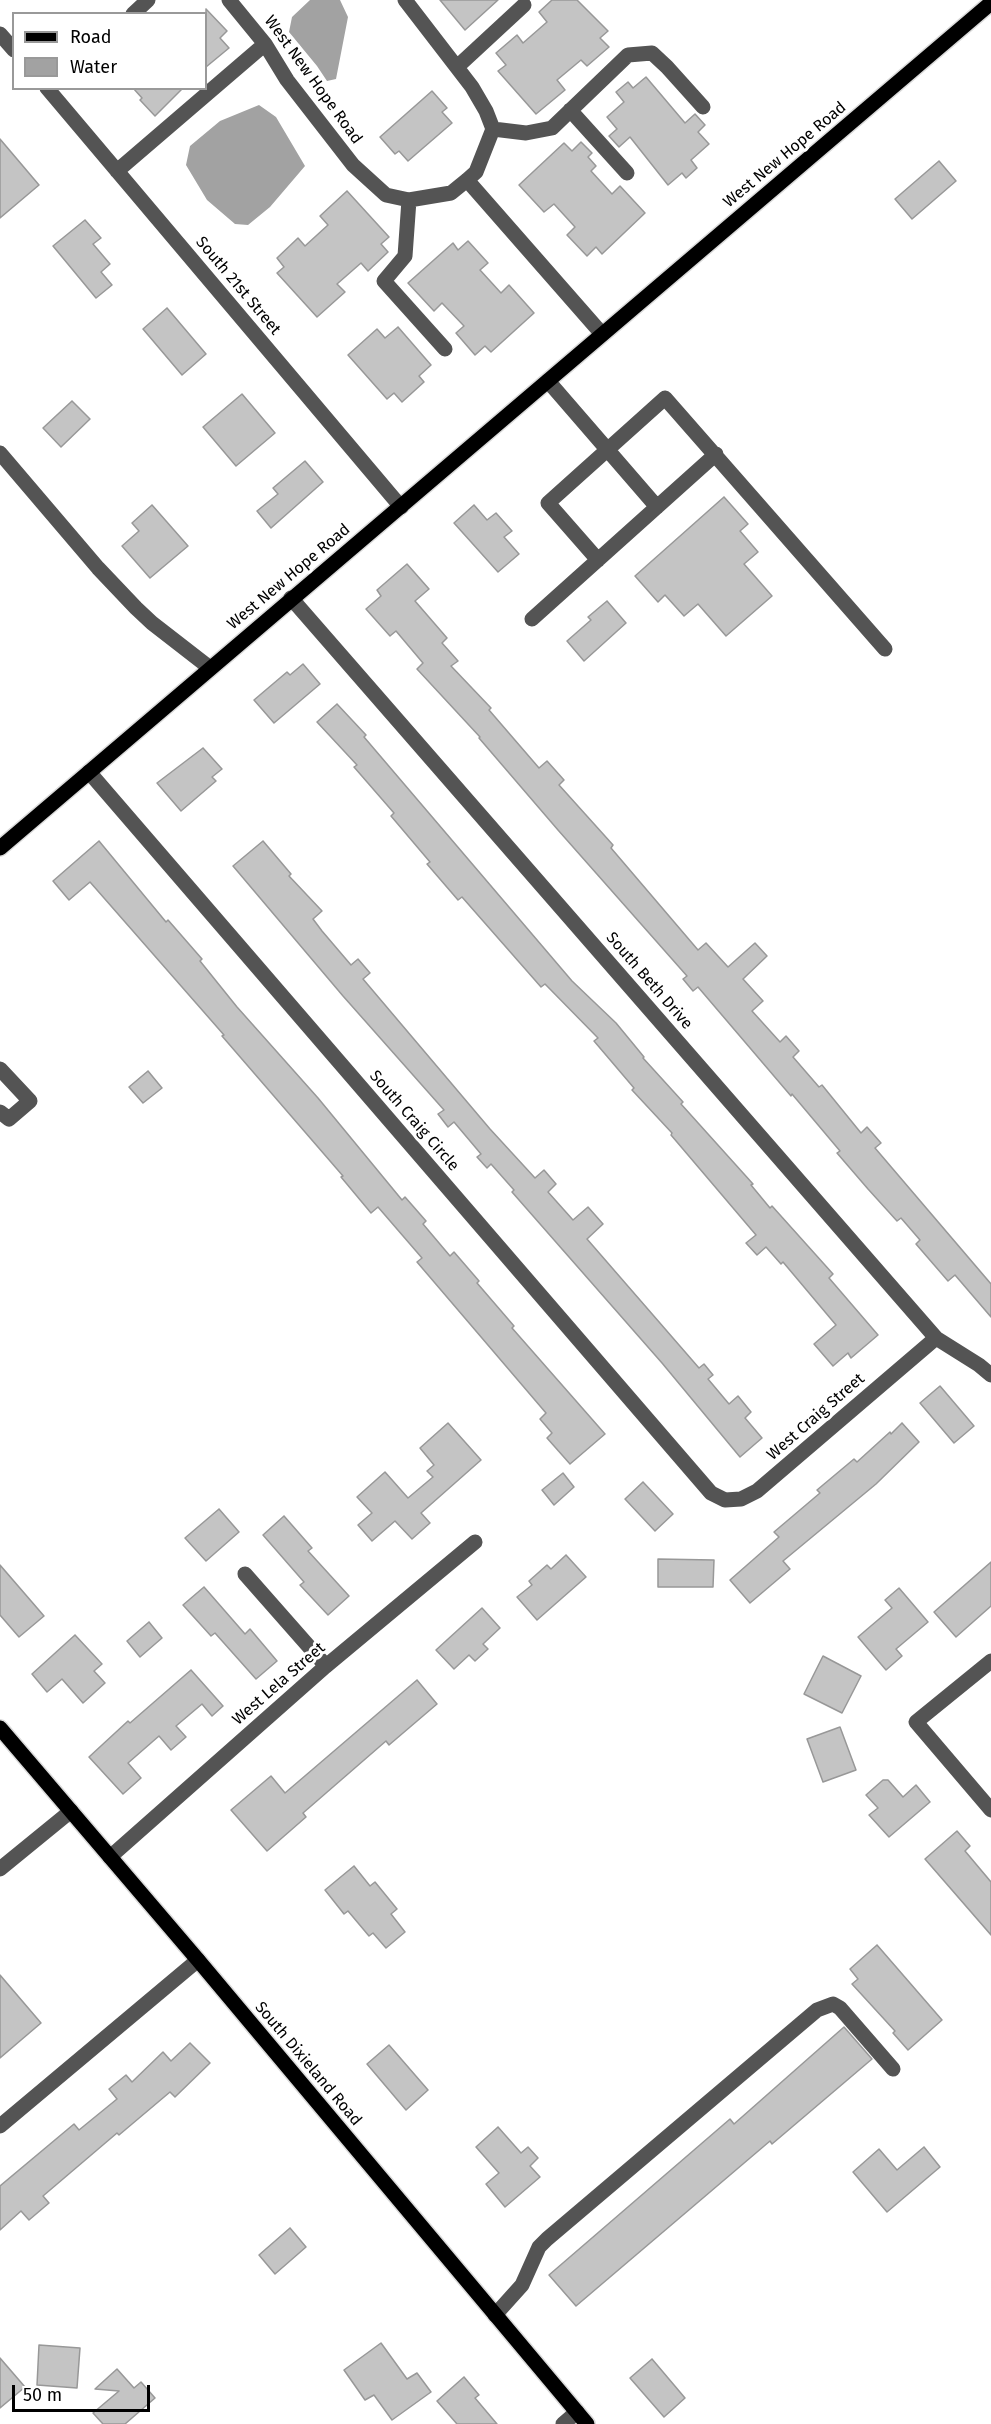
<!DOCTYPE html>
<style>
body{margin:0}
#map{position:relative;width:991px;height:2424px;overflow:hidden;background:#fff;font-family:"Fira Sans",sans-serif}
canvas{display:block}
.legend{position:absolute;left:12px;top:12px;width:195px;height:78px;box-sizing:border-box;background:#fff;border:2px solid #999;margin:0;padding:8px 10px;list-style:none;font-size:18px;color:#000}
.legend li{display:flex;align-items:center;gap:12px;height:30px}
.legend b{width:30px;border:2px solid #999}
.scale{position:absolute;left:12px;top:2385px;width:138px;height:27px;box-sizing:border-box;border:3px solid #000;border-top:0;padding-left:8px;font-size:18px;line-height:21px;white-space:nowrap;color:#000;-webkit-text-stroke:4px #fff;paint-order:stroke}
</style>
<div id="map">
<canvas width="991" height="2424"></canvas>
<ul class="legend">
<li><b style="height:8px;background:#000"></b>Road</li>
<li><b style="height:16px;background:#a2a2a2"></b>Water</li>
</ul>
<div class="scale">50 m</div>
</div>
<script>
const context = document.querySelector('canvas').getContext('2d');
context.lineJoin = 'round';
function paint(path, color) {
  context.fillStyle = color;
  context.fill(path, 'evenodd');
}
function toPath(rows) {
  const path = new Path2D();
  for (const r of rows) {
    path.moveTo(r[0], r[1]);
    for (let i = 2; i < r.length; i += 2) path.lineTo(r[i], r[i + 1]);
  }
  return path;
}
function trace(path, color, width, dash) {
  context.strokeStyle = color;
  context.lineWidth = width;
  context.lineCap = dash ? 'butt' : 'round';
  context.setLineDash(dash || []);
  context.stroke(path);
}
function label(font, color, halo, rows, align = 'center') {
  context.font = font + ' "Fira Sans",sans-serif';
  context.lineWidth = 6;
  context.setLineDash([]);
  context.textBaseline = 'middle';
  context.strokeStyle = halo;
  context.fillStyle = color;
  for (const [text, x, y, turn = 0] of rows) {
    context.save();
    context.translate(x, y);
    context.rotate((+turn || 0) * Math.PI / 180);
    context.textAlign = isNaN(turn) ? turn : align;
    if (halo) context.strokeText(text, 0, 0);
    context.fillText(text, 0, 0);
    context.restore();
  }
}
paint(toPath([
 [310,0,340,0,348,17,336,79,327,81,317,66,289,32,292,17],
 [259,105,276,117,305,166,270,207,248,225,235,224,207,200,186,165,190,146,220,121]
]), '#a2a2a2');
const building = toPath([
 [440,0,498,0,465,30,440,0],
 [552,0,577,0,608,31,600,38,609,47,587,66,581,60,557,80,565,90,536,114,498,71,506,65,496,53,517,35,523,43,547,22,539,12,552,0],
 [206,9,227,31,220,38,229,48,206,67,206,9],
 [646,77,685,123,695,114,705,125,698,132,709,144,691,160,697,168,686,178,682,173,668,185,630,137,619,147,609,136,617,129,607,117,624,102,616,92,628,82,633,88,646,77],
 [133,88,183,88,155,116,140,100,142,98,133,88],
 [432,91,447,108,442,112,452,123,408,161,399,151,395,154,380,137,432,91],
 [0,139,39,185,0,218,0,139],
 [581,142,592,153,588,157,596,166,591,171,612,194,620,186,645,213,602,254,596,247,587,256,567,235,575,227,554,204,544,212,519,185,564,143,572,151,581,142],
 [939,161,956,181,912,219,895,199,939,161],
 [347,191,389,237,381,244,388,252,368,271,361,263,337,284,345,292,317,317,277,273,284,267,277,258,298,238,305,246,328,225,320,216,347,191],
 [85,220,101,238,93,244,110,264,101,272,112,285,96,298,53,246,85,220],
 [468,241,488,263,480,270,501,293,509,285,534,313,491,352,485,346,475,355,456,333,464,326,442,303,434,311,408,283,453,243,458,250,468,241],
 [167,308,206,354,182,375,143,329,167,308],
 [398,327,431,365,419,376,424,382,402,402,394,393,387,399,348,355,377,329,385,338,398,327],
 [242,394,275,433,236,466,203,427,242,394],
 [72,401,90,419,61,447,43,428,72,401],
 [305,461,323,482,271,528,257,511,278,494,273,488,305,461],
 [724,497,748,524,740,531,758,552,744,564,772,596,726,636,698,604,684,616,665,595,658,602,635,576,724,497],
 [152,505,188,546,150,578,122,546,139,531,132,523,152,505],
 [474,505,487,520,496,513,512,531,504,537,519,554,498,572,454,523,474,505],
 [407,564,429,589,415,601,447,638,442,643,458,661,451,666,491,708,489,710,539,768,547,761,564,780,559,785,613,845,611,848,698,950,706,943,728,967,755,943,767,956,743,979,763,1001,752,1011,780,1042,786,1036,799,1051,793,1057,819,1087,822,1085,861,1133,867,1127,881,1143,875,1148,991,1284,991,1317,955,1275,948,1281,916,1244,920,1240,901,1218,897,1221,868,1189,837,1153,840,1151,792,1094,791,1096,698,987,693,991,683,979,687,976,558,830,479,738,480,737,417,669,423,663,396,631,390,636,366,609,381,596,377,590,407,564],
 [607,601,626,623,584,661,567,641,591,620,588,617,607,601],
 [303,664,320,684,274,723,254,700,287,672,290,675,303,664],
 [337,704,366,735,364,737,572,981,616,1023,644,1057,643,1058,683,1102,681,1104,753,1184,751,1185,770,1208,772,1206,833,1274,829,1278,878,1335,851,1358,848,1353,833,1366,814,1344,836,1325,783,1262,781,1264,766,1247,757,1255,746,1243,756,1235,671,1135,672,1133,632,1090,634,1088,594,1041,598,1038,545,984,541,987,462,897,458,900,427,864,430,862,391,816,394,813,354,767,357,765,317,722,337,704],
 [203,748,222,769,212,777,216,781,181,811,157,783,203,748],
 [99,841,166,922,168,920,202,959,200,961,237,1007,318,1098,402,1200,405,1197,426,1221,423,1224,450,1256,454,1252,479,1281,477,1283,514,1326,512,1328,605,1434,570,1464,547,1438,552,1433,540,1419,546,1413,417,1262,422,1258,378,1207,371,1213,341,1177,343,1176,222,1036,224,1035,90,882,69,900,53,881,99,841],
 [263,841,291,874,289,876,322,911,313,919,322,931,351,965,358,959,370,973,363,979,490,1129,535,1178,544,1170,556,1184,548,1192,573,1220,588,1207,603,1224,587,1239,699,1368,704,1364,713,1375,708,1379,729,1404,738,1396,751,1412,745,1418,762,1438,740,1457,662,1363,512,1192,514,1190,491,1164,487,1168,477,1157,481,1154,454,1122,448,1127,438,1114,444,1110,343,996,233,866,263,841],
 [148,1071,162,1088,143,1103,129,1087,148,1071],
 [940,1386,974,1426,954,1443,920,1403,940,1386],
 [448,1423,481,1460,421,1513,430,1523,412,1539,395,1521,372,1541,358,1525,372,1513,357,1497,385,1472,408,1498,433,1477,427,1471,434,1465,420,1448,448,1423],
 [902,1423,919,1442,876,1484,783,1561,790,1569,750,1603,730,1580,779,1537,774,1532,820,1493,817,1490,854,1459,857,1462,890,1432,891,1434,902,1423],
 [563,1473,574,1487,554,1505,542,1490,563,1473],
 [643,1482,673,1514,655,1531,625,1499,643,1482],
 [219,1509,239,1532,206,1561,185,1538,219,1509],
 [284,1516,312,1548,308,1551,349,1596,328,1615,300,1585,304,1582,263,1535,284,1516],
 [566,1555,586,1577,537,1620,517,1597,532,1585,529,1581,547,1565,551,1569,566,1555],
 [658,1559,714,1560,713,1587,658,1587,658,1559],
 [991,1562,991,1606,956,1637,934,1612,991,1562],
 [0,1565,44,1616,19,1637,0,1615,0,1565],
 [204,1587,245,1634,250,1629,277,1661,256,1679,215,1633,211,1636,183,1605,204,1587],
 [899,1588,928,1622,896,1649,902,1656,886,1670,858,1637,892,1608,885,1600,899,1588],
 [482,1608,500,1628,483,1644,488,1649,475,1661,469,1655,454,1669,436,1650,482,1608],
 [149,1622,162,1638,140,1657,127,1641,149,1622],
 [75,1635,102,1664,94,1671,105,1683,83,1703,62,1679,47,1692,32,1674,75,1635],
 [823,1656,861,1676,842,1713,804,1694,823,1656],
 [191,1670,223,1706,212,1716,202,1704,176,1726,186,1737,171,1750,159,1736,128,1763,141,1778,123,1794,89,1757,128,1721,130,1723,191,1670],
 [417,1680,437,1704,389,1745,386,1741,303,1813,306,1817,267,1851,231,1810,271,1776,285,1793,417,1680],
 [840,1727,856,1770,823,1782,807,1739,840,1727],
 [883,1780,888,1780,903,1797,916,1785,930,1802,889,1837,869,1815,878,1808,866,1795,883,1780],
 [957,1831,970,1846,965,1851,991,1882,991,1935,925,1859,957,1831],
 [354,1866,370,1886,375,1882,397,1909,391,1914,405,1932,386,1948,373,1933,369,1936,348,1911,344,1914,325,1890,354,1866],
 [877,1945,942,2020,908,2050,893,2033,895,2031,852,1984,858,1979,850,1969,877,1945],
 [0,1975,41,2023,0,2058,0,1975],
 [844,2027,872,2059,772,2144,770,2141,576,2306,549,2275,730,2119,734,2124,844,2027],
 [190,2043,210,2063,175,2097,170,2092,119,2135,117,2133,43,2196,49,2203,29,2220,21,2211,0,2230,0,2186,74,2124,79,2130,117,2099,109,2089,126,2075,132,2082,163,2052,171,2061,190,2043],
 [389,2045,428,2090,406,2110,367,2064,389,2045],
 [498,2127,521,2153,528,2147,538,2158,530,2166,540,2177,505,2207,486,2184,499,2173,476,2147,498,2127],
 [924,2147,940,2167,887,2212,853,2172,879,2149,897,2170,924,2147],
 [290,2228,306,2247,275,2274,259,2255,290,2228],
 [381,2343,407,2379,417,2373,431,2392,392,2420,374,2395,365,2400,344,2370,381,2343],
 [39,2345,80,2348,77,2388,37,2385,39,2345],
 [0,2358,25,2387,0,2408,0,2358],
 [652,2359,685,2398,664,2417,630,2378,652,2359],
 [117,2369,134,2388,141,2382,155,2398,125,2424,103,2424,93,2413,119,2391,95,2389,117,2369],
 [464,2377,479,2395,475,2398,497,2424,457,2424,437,2401,464,2377]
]);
paint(building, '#c4c4c4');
trace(building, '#989898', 1.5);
const major = toPath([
 [0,848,991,3],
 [0,1728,198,1960,587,2424]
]);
trace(major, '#dbdbdb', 18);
trace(toPath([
 [229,0,265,44,287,80,353,165,386,195,409,200,451,193,467,180,476,172,493,129,486,111,472,87,405,0],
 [133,14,148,0],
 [0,34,14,50],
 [457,67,524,5],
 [47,88,401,507],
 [570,110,627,173],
 [493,129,526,133,552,128,628,55,652,53,667,67,703,107],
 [117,171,265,44],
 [467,180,602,334],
 [409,200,405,256,384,281,445,349],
 [548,381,657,507],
 [0,453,98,568,136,608,152,623,210,668],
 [598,560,548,503,665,398,885,649],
 [291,598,936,1338,979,1365,991,1375],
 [532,619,716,454],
 [89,772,711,1493,725,1500,741,1499,757,1491,936,1338],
 [0,1069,30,1101,9,1119,0,1112],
 [245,1574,326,1666],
 [991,1661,916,1722,991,1810],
 [110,1857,326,1666,475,1542],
 [0,1869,71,1811],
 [0,2126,198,1960],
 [495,2315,522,2285,539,2247,547,2239,817,2010,833,2004,840,2008,893,2069],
 [563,2424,577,2412]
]), '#545454', 15);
trace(major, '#000', 15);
label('16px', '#000', '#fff', [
 ["West New Hope Road",313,80,54],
 ["West New Hope Road",785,155,-40],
 ["South 21st Street",238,286,50],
 ["West New Hope Road",289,577,-40],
 ["South Beth Drive",649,981,49],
 ["South Craig Circle",414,1121,49],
 ["West Craig Street",816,1417,-41],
 ["West Lela Street",279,1684,-41],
 ["South Dixieland Road",308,2064,50]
]);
</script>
